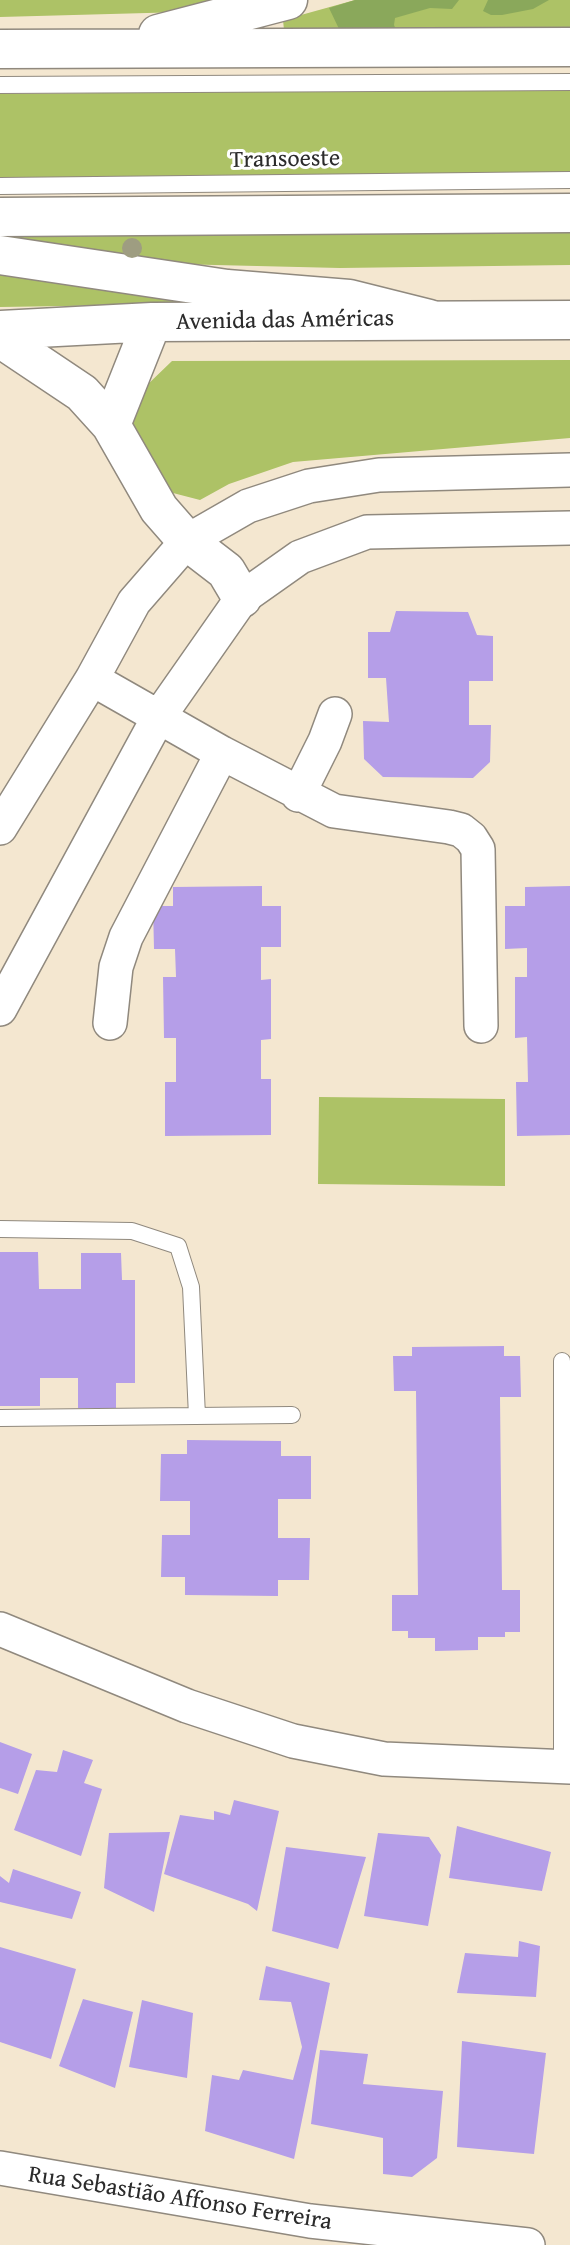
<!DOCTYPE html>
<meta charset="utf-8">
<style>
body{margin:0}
canvas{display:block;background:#f4e7d0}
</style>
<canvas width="570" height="2245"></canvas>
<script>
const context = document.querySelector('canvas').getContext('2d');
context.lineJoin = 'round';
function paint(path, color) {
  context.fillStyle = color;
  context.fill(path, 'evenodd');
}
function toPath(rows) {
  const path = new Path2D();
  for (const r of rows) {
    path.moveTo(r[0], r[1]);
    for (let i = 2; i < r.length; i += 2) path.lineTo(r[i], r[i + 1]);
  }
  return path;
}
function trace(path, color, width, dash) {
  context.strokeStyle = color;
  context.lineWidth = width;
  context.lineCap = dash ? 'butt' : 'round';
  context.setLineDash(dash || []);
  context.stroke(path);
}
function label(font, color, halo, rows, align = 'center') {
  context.font = font + ' "Gentium Book Plus",serif';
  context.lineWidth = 6;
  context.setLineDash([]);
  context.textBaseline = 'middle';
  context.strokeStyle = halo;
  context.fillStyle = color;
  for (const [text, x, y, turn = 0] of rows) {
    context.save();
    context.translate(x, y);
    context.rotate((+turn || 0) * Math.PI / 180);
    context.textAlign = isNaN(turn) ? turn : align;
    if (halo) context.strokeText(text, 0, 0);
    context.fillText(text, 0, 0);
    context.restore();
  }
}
paint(toPath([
 [0,0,236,0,184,12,0,17],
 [355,0,570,0,570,34,284,30,283,20],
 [415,90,570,90,570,173,0,180,0,94],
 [570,232,570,265,340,268,174,264,0,237],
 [0,271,193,297,193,304,0,307],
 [570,360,570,438,293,462,229,484,200,500,173,493,129,424,145,387,172,361],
 [319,1097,505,1099,505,1186,318,1184]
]), '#adc266');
paint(toPath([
 [355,0,459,0,452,9,430,8,395,18,394,25,397,32,340,31,329,8],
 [488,0,549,0,533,9,502,15,491,15,483,11]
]), '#8aa85b');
paint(toPath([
 [396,611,468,612,477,635,493,636,493,681,469,681,469,725,491,725,490,762,473,778,383,777,364,759,363,721,389,722,386,678,368,678,368,632,390,632],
 [262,886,262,906,281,906,281,947,261,947,261,980,271,979,271,1039,261,1040,261,1079,271,1079,271,1135,165,1136,165,1082,176,1082,176,1038,164,1038,163,977,176,977,175,949,154,949,153,906,173,906,173,887],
 [570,886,570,1135,517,1136,516,1082,528,1082,527,1037,515,1038,515,977,527,977,527,948,505,949,505,906,525,906,525,887],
 [0,1252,38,1252,39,1289,81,1289,81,1253,121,1253,122,1280,135,1280,135,1383,116,1383,116,1408,78,1408,78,1378,40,1378,40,1406,0,1406],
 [504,1346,504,1356,520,1356,521,1397,500,1397,502,1590,520,1590,520,1632,505,1632,505,1637,478,1637,478,1650,435,1651,435,1638,408,1638,408,1631,392,1631,392,1595,418,1595,416,1391,394,1391,393,1356,412,1356,412,1347],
 [187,1440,281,1441,281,1456,311,1456,311,1499,278,1499,278,1538,310,1538,309,1580,278,1580,278,1596,185,1595,185,1577,161,1577,162,1535,190,1535,190,1501,160,1501,161,1454,187,1454],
 [0,1742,32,1754,18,1794,0,1788],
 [63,1750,93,1760,84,1783,102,1789,81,1856,14,1830,36,1770,57,1772],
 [234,1800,279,1811,257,1911,248,1904,164,1874,180,1815,214,1820,214,1811,230,1815],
 [457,1826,551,1852,542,1891,449,1878],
 [170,1832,154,1912,104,1888,109,1833],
 [378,1833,429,1837,441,1855,428,1926,364,1916],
 [286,1847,366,1857,338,1949,272,1931],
 [13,1869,81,1892,72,1919,0,1902,0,1876,9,1883],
 [519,1941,540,1946,536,1997,457,1993,465,1953,518,1957],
 [0,1947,76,1969,51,2059,0,2042],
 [266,1966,330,1983,294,2159,205,2131,212,2075,239,2080,243,2070,293,2080,302,2047,291,2002,259,2000],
 [83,1999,133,2012,115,2088,59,2066],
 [142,2000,193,2013,187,2078,129,2067],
 [462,2041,546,2053,534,2154,457,2147],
 [320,2050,368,2054,363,2084,443,2091,437,2158,412,2177,383,2174,383,2138,311,2124]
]), '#b59ee8');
const service = toPath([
 [0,85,570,82],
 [0,186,570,180],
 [0,1229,132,1231,178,1246,191,1287,197,1416],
 [0,1418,292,1415],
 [562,1767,562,1361]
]);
const minor = toPath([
 [92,679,222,753,126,937,116,967,110,1023],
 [222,753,334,811,449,827,461,830,471,838,478,849,481,1026],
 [298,795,325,741,335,714],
 [0,828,92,679,134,602,187,541,248,506,309,486,379,475,570,470],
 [0,1009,158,718,242,598,300,557,367,532,570,528],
 [0,1629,187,1706,293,1741,384,1759,570,1767],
 [0,2168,310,2221,528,2245]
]);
const secondary = toPath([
 [0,330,152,322,570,320],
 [0,338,82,393,111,425,159,509,187,541,226,571,242,598],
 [111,425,152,322]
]);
const trunk = toPath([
 [158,34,288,0],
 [0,49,570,47],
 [0,217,570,213],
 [0,255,227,289,349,299,429,319]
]);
trace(service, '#90897e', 18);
trace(minor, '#90897e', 36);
trace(secondary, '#90897e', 41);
trace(trunk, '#90897e', 41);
trace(service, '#fff', 16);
trace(minor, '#fff', 33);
trace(secondary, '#fff', 38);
trace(trunk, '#fff', 38);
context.fillStyle = '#9e9d81';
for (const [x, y] of [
 [132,248]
]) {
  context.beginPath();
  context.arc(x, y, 10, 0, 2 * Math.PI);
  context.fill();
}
label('24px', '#2b2b2b', '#fff', [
 ["Transoeste",285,160,-1],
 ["Avenida das Américas",285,321,-1],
 ["Rua Sebastião Affonso Ferreira",180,2199,9]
]);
</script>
